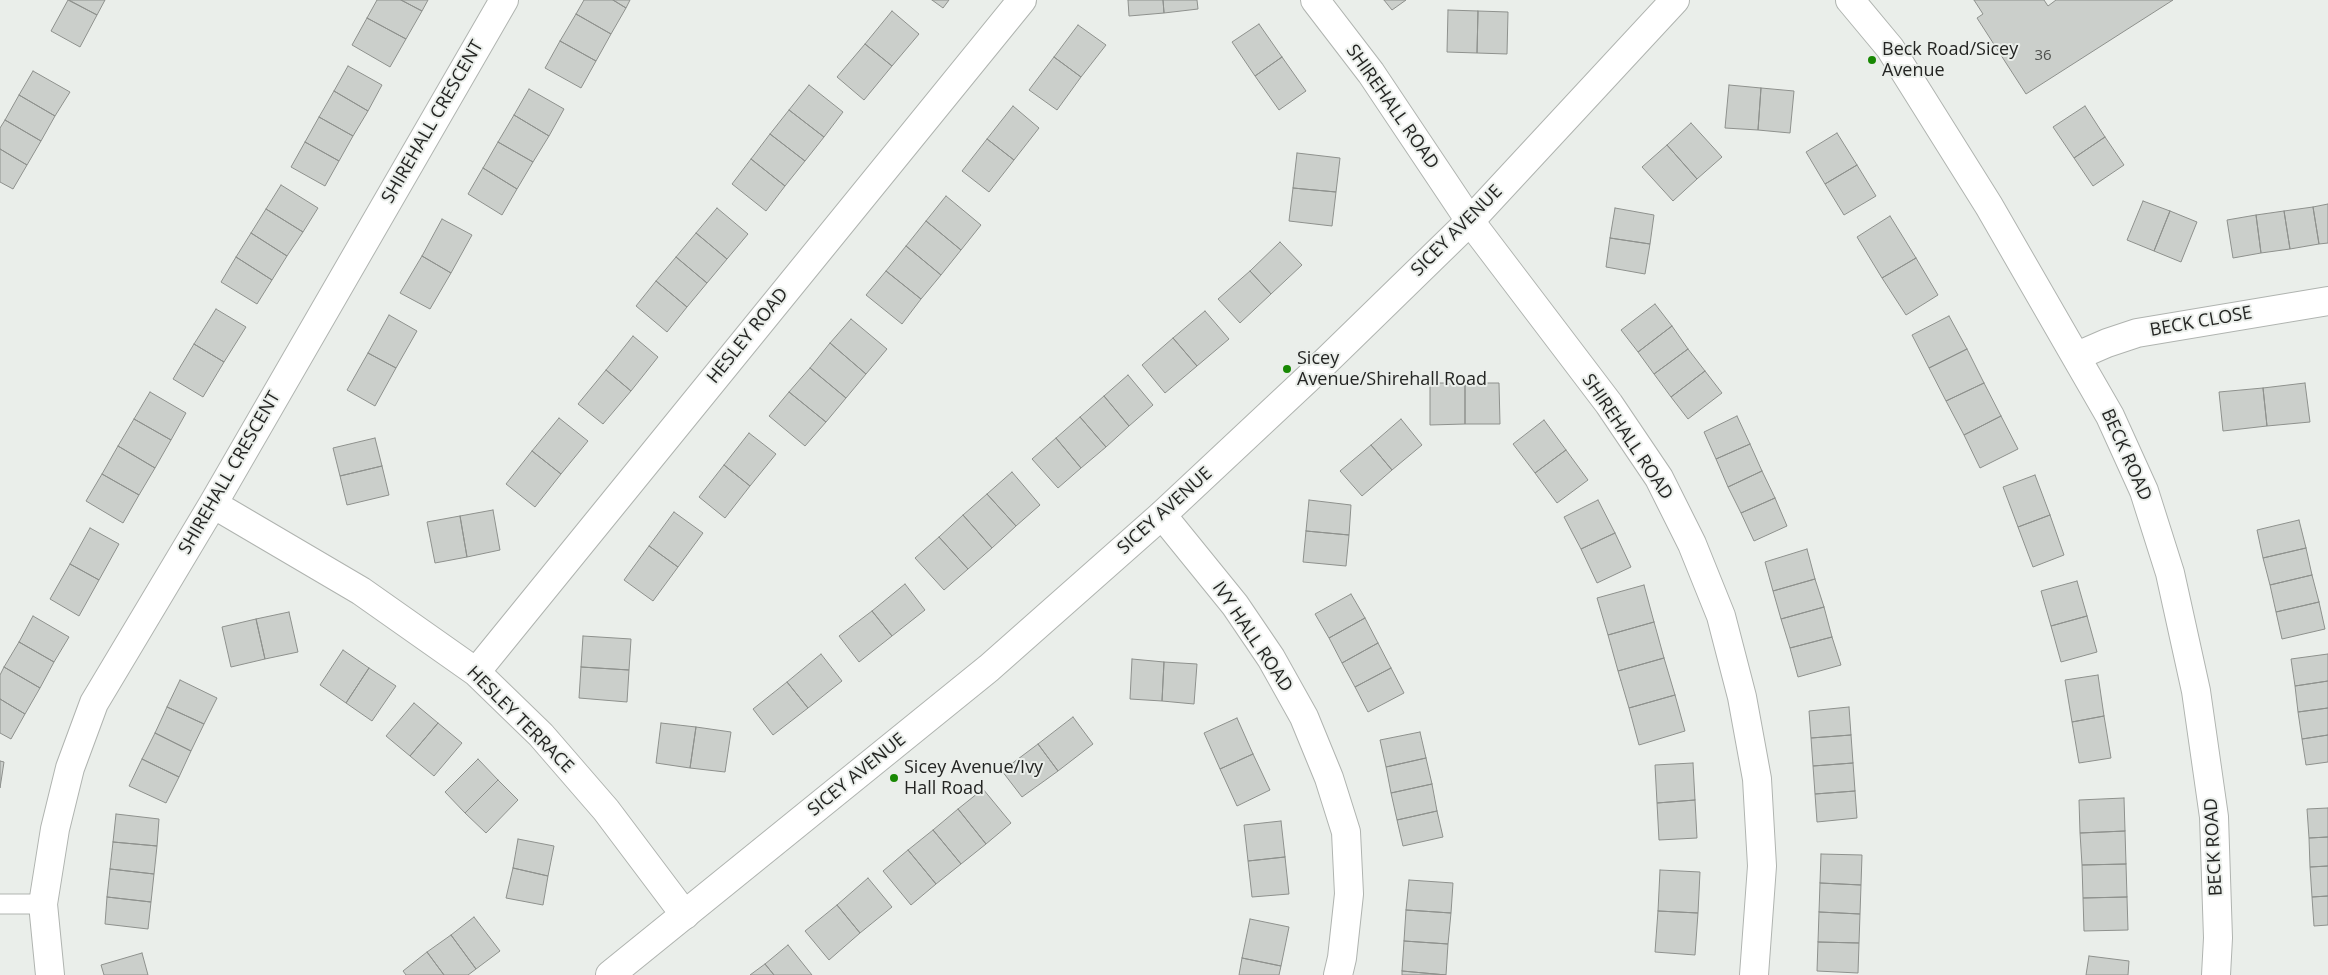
<!DOCTYPE html>
<style>
body{margin:0}
canvas{display:block;background:#eaeeea}
</style>
<canvas width="2328" height="975"></canvas>
<script>
const context = document.querySelector('canvas').getContext('2d');
context.lineJoin = 'round';
function paint(path, color) {
  context.fillStyle = color;
  context.fill(path, 'evenodd');
}
function toPath(rows) {
  const path = new Path2D();
  for (const r of rows) {
    path.moveTo(r[0], r[1]);
    for (let i = 2; i < r.length; i += 2) path.lineTo(r[i], r[i + 1]);
  }
  return path;
}
function trace(path, color, width, dash) {
  context.strokeStyle = color;
  context.lineWidth = width;
  context.lineCap = dash ? 'butt' : 'round';
  context.setLineDash(dash || []);
  context.stroke(path);
}
function label(font, color, halo, rows, align = 'center') {
  context.font = font + ' "Open Sans",sans-serif';
  context.lineWidth = 4;
  context.setLineDash([]);
  context.textBaseline = 'middle';
  context.strokeStyle = halo;
  context.fillStyle = color;
  for (const [text, x, y, turn = 0] of rows) {
    context.save();
    context.translate(x, y);
    context.rotate((+turn || 0) * Math.PI / 180);
    context.textAlign = isNaN(turn) ? turn : align;
    if (halo) context.strokeText(text, 0, 0);
    context.fillText(text, 0, 0);
    context.restore();
  }
}
const building = toPath([
 [68,0,97,15,80,47,51,31,68,0],
 [69,0,105,0,97,15,69,0],
 [377,0,401,0,422,11,406,39,367,18,377,0],
 [401,0,428,0,422,11,401,0],
 [584,0,613,0,626,8,611,34,576,14,584,0],
 [613,0,630,0,626,8,613,0],
 [932,0,949,0,943,8,932,0],
 [1128,0,1163,0,1164,13,1129,16,1128,0],
 [1163,0,1197,0,1198,9,1164,13,1163,0],
 [1384,0,1406,0,1392,10,1384,0],
 [1974,0,2044,0,2048,6,2056,0,2173,0,2026,94,1977,18,1983,14,1974,0],
 [1448,10,1478,11,1477,53,1447,52,1448,10],
 [892,11,919,34,892,66,865,44,892,11],
 [1478,11,1508,12,1507,54,1477,53,1478,11],
 [576,14,611,34,596,61,560,41,576,14],
 [367,18,406,39,390,67,352,45,367,18],
 [1259,24,1282,57,1255,76,1232,42,1259,24],
 [1078,25,1106,45,1081,77,1054,57,1078,25],
 [560,41,596,61,581,88,545,68,560,41],
 [865,44,892,66,864,100,837,77,865,44],
 [1054,57,1081,77,1057,110,1029,90,1054,57],
 [1282,57,1306,91,1279,110,1255,76,1282,57],
 [348,66,382,85,368,111,334,91,348,66],
 [33,71,70,92,55,116,19,95,33,71],
 [809,85,843,112,824,137,789,110,809,85],
 [1729,85,1761,88,1758,130,1725,128,1729,85],
 [1761,88,1794,91,1790,133,1758,130,1761,88],
 [529,89,564,109,549,136,514,115,529,89],
 [334,91,368,111,353,136,319,117,334,91],
 [19,95,55,116,41,141,5,120,19,95],
 [1013,106,1039,128,1014,160,987,139,1013,106],
 [2085,106,2105,137,2074,158,2053,127,2085,106],
 [789,110,824,137,805,161,770,134,789,110],
 [514,115,549,136,533,162,498,142,514,115],
 [319,117,353,136,339,161,305,142,319,117],
 [5,120,41,141,27,165,0,149,0,128,5,120],
 [1691,123,1722,157,1697,179,1667,145,1691,123],
 [1837,133,1857,165,1825,184,1806,152,1837,133],
 [770,134,805,161,785,186,751,159,770,134],
 [2105,137,2124,165,2093,186,2074,158,2105,137],
 [987,139,1014,160,989,192,962,171,987,139],
 [305,142,339,161,325,186,291,167,305,142],
 [498,142,533,162,517,189,483,168,498,142],
 [1667,145,1697,179,1673,201,1642,167,1667,145],
 [0,149,27,165,13,189,0,182,0,149],
 [1297,153,1340,158,1336,192,1293,188,1297,153],
 [751,159,785,186,766,211,732,184,751,159],
 [1857,165,1876,196,1844,215,1825,184,1857,165],
 [483,168,517,189,502,215,468,194,483,168],
 [281,185,318,208,303,232,266,209,281,185],
 [1293,188,1336,192,1332,226,1289,221,1293,188],
 [946,196,981,225,961,250,926,221,946,196],
 [2143,201,2170,211,2154,251,2127,240,2143,201],
 [2328,204,2328,243,2319,244,2313,207,2328,204],
 [2313,207,2319,244,2290,249,2284,211,2313,207],
 [717,208,748,234,727,259,696,233,717,208],
 [1615,208,1654,215,1650,244,1610,238,1615,208],
 [266,209,303,232,287,256,251,233,266,209],
 [2170,211,2197,222,2181,262,2154,251,2170,211],
 [2284,211,2290,249,2261,253,2256,215,2284,211],
 [2256,215,2261,253,2233,258,2227,220,2256,215],
 [1890,216,1916,258,1882,278,1857,237,1890,216],
 [442,219,472,235,451,273,422,256,442,219],
 [926,221,961,250,941,275,906,246,926,221],
 [251,233,287,256,272,280,236,257,251,233],
 [696,233,727,259,707,283,676,257,696,233],
 [1610,238,1650,244,1645,274,1606,267,1610,238],
 [1280,242,1302,265,1271,294,1250,271,1280,242],
 [906,246,941,275,921,299,886,271,906,246],
 [422,256,451,273,430,309,400,293,422,256],
 [236,257,272,280,257,304,221,282,236,257],
 [676,257,707,283,687,307,656,281,676,257],
 [1916,258,1938,295,1906,315,1882,278,1916,258],
 [886,271,921,299,902,324,866,295,886,271],
 [1250,271,1271,294,1240,323,1218,299,1250,271],
 [656,281,687,307,667,332,636,306,656,281],
 [1655,304,1672,326,1638,352,1621,330,1655,304],
 [216,309,246,327,224,362,194,344,216,309],
 [1205,311,1229,339,1197,366,1173,338,1205,311],
 [389,315,417,331,396,368,368,353,389,315],
 [1949,316,1967,349,1929,368,1912,335,1949,316],
 [851,319,887,349,866,374,830,343,851,319],
 [1672,326,1688,349,1654,374,1638,352,1672,326],
 [633,336,658,357,631,391,606,370,633,336],
 [1173,338,1197,366,1165,393,1142,365,1173,338],
 [830,343,866,374,846,398,810,368,830,343],
 [194,344,224,362,203,397,173,379,194,344],
 [1688,349,1705,371,1671,397,1654,374,1688,349],
 [1967,349,1984,383,1946,401,1929,368,1967,349],
 [368,353,396,368,375,406,347,390,368,353],
 [810,368,846,398,826,422,789,392,810,368],
 [606,370,631,391,603,424,578,404,606,370],
 [1705,371,1722,393,1688,419,1671,397,1705,371],
 [1128,375,1153,405,1129,426,1104,396,1128,375],
 [1430,383,1465,383,1465,424,1430,425,1430,383],
 [1465,383,1499,383,1500,424,1465,424,1465,383],
 [1984,383,2001,416,1964,435,1946,401,1984,383],
 [2305,383,2310,422,2267,426,2263,388,2305,383],
 [2263,388,2267,426,2223,431,2219,392,2263,388],
 [150,392,186,413,171,440,134,419,150,392],
 [789,392,826,422,805,446,769,416,789,392],
 [1104,396,1129,426,1106,447,1080,417,1104,396],
 [1737,416,1750,444,1716,459,1704,432,1737,416],
 [2001,416,2018,449,1980,468,1964,435,2001,416],
 [1080,417,1106,447,1081,468,1056,438,1080,417],
 [559,418,588,441,561,474,532,451,559,418],
 [134,419,171,440,155,468,118,446,134,419],
 [1401,419,1422,445,1392,470,1371,445,1401,419],
 [1544,420,1566,450,1535,473,1513,444,1544,420],
 [749,433,776,454,750,486,724,465,749,433],
 [375,438,382,466,340,476,333,448,375,438],
 [1056,438,1081,468,1058,488,1032,459,1056,438],
 [1750,444,1762,471,1728,487,1716,459,1750,444],
 [1371,445,1392,470,1362,496,1340,471,1371,445],
 [118,446,155,468,139,495,102,474,118,446],
 [1566,450,1588,480,1557,503,1535,473,1566,450],
 [532,451,561,474,535,507,506,484,532,451],
 [724,465,750,486,725,518,699,497,724,465],
 [382,466,389,495,347,505,340,476,382,466],
 [1762,471,1775,498,1741,513,1728,487,1762,471],
 [1012,472,1040,505,1016,526,987,494,1012,472],
 [102,474,139,495,123,523,86,501,102,474],
 [2035,475,2050,515,2018,527,2003,487,2035,475],
 [987,494,1016,526,992,548,963,515,987,494],
 [1775,498,1787,526,1754,541,1741,513,1775,498],
 [1309,500,1351,505,1349,535,1306,531,1309,500],
 [1598,500,1615,533,1581,549,1564,517,1598,500],
 [493,510,500,550,467,557,460,516,493,510],
 [674,512,703,533,678,567,649,546,674,512],
 [963,515,992,548,968,569,939,537,963,515],
 [2050,515,2064,555,2033,567,2018,527,2050,515],
 [460,516,467,557,435,563,427,522,460,516],
 [2299,520,2306,548,2263,558,2257,530,2299,520],
 [90,528,119,544,99,580,70,564,90,528],
 [1306,531,1349,535,1346,566,1303,562,1306,531],
 [1615,533,1631,567,1597,583,1581,549,1615,533],
 [939,537,968,569,944,590,915,558,939,537],
 [649,546,678,567,653,601,624,580,649,546],
 [2306,548,2312,575,2270,585,2263,558,2306,548],
 [1807,549,1815,579,1773,591,1765,562,1807,549],
 [70,564,99,580,79,616,50,599,70,564],
 [2312,575,2319,602,2276,612,2270,585,2312,575],
 [1815,579,1824,607,1781,619,1773,591,1815,579],
 [2077,581,2087,616,2051,626,2041,591,2077,581],
 [905,584,925,610,892,636,872,611,905,584],
 [1644,585,1654,622,1608,635,1597,598,1644,585],
 [1351,594,1365,618,1329,638,1315,614,1351,594],
 [2319,602,2325,629,2282,639,2276,612,2319,602],
 [1824,607,1832,637,1790,648,1781,619,1824,607],
 [872,611,892,636,859,662,839,636,872,611],
 [289,612,298,652,265,659,256,619,289,612],
 [33,616,69,637,54,662,19,642,33,616],
 [2087,616,2097,652,2061,662,2051,626,2087,616],
 [1365,618,1378,643,1342,663,1329,638,1365,618],
 [256,619,265,659,231,667,222,627,256,619],
 [1654,622,1664,658,1618,671,1608,635,1654,622],
 [583,636,631,639,629,670,581,667,583,636],
 [1832,637,1841,665,1798,677,1790,648,1832,637],
 [19,642,54,662,40,688,4,667,19,642],
 [1378,643,1391,668,1355,687,1342,663,1378,643],
 [343,650,369,668,346,703,320,685,343,650],
 [821,654,842,681,808,708,787,682,821,654],
 [2328,654,2328,681,2295,686,2291,659,2328,654],
 [1664,658,1675,695,1629,708,1618,671,1664,658],
 [1132,659,1164,662,1162,701,1130,699,1132,659],
 [1164,662,1197,664,1194,704,1162,701,1164,662],
 [4,667,40,688,25,714,0,699,0,675,4,667],
 [581,667,629,670,627,702,579,698,581,667],
 [369,668,396,686,372,721,346,703,369,668],
 [1391,668,1404,693,1368,712,1355,687,1391,668],
 [2098,675,2104,716,2072,722,2065,680,2098,675],
 [180,680,217,698,204,724,167,707,180,680],
 [2328,681,2328,708,2298,712,2295,686,2328,681],
 [787,682,808,708,773,735,753,709,787,682],
 [1675,695,1685,731,1639,745,1629,708,1675,695],
 [0,699,25,714,11,739,0,733,0,699],
 [414,703,438,723,410,756,386,736,414,703],
 [167,707,204,724,191,751,155,733,167,707],
 [1849,707,1851,735,1811,738,1809,711,1849,707],
 [2328,708,2328,735,2302,739,2298,712,2328,708],
 [2104,716,2111,758,2079,763,2072,722,2104,716],
 [1073,717,1093,744,1058,771,1038,744,1073,717],
 [1237,718,1253,754,1220,769,1204,733,1237,718],
 [438,723,462,743,434,776,410,756,438,723],
 [661,723,696,727,690,768,656,763,661,723],
 [696,727,731,732,725,772,690,768,696,727],
 [1420,732,1426,758,1386,767,1380,740,1420,732],
 [155,733,191,751,179,777,142,759,155,733],
 [1851,735,1853,763,1813,766,1811,738,1851,735],
 [2328,735,2328,762,2306,765,2302,739,2328,735],
 [1038,744,1058,771,1022,797,1002,771,1038,744],
 [1253,754,1270,790,1237,806,1220,769,1253,754],
 [1426,758,1432,784,1391,793,1386,767,1426,758],
 [142,759,179,777,166,803,129,786,142,759],
 [478,759,498,780,465,813,445,792,478,759],
 [0,761,4,762,0,788,0,761],
 [1693,763,1695,800,1657,803,1655,765,1693,763],
 [1853,763,1855,791,1815,794,1813,766,1853,763],
 [498,780,518,800,486,833,465,813,498,780],
 [1432,784,1437,811,1397,820,1391,793,1432,784],
 [983,789,1011,823,986,844,958,809,983,789],
 [1855,791,1857,818,1817,822,1815,794,1855,791],
 [2124,798,2125,831,2080,833,2079,800,2124,798],
 [1695,800,1697,838,1659,840,1657,803,1695,800],
 [2328,808,2328,837,2309,838,2307,809,2328,808],
 [958,809,986,844,961,864,933,830,958,809],
 [1437,811,1443,837,1403,846,1397,820,1437,811],
 [116,814,159,819,157,846,113,842,116,814],
 [1281,821,1285,857,1248,861,1244,825,1281,821],
 [933,830,961,864,936,884,908,850,933,830],
 [2125,831,2126,864,2082,865,2080,833,2125,831],
 [2328,837,2328,866,2310,867,2309,838,2328,837],
 [518,839,554,846,548,876,513,868,518,839],
 [113,842,157,846,154,874,110,869,113,842],
 [908,850,936,884,911,905,883,871,908,850],
 [1821,854,1862,855,1861,885,1820,883,1821,854],
 [1285,857,1289,894,1252,897,1248,861,1285,857],
 [2126,864,2127,897,2083,898,2082,865,2126,864],
 [2328,866,2328,896,2312,897,2310,867,2328,866],
 [513,868,548,876,543,905,506,898,513,868],
 [110,869,154,874,151,902,107,897,110,869],
 [1660,870,1700,872,1698,913,1658,911,1660,870],
 [868,878,892,907,860,933,837,905,868,878],
 [1409,880,1453,883,1451,913,1406,910,1409,880],
 [1820,883,1861,885,1860,914,1819,912,1820,883],
 [2328,896,2328,925,2314,926,2312,897,2328,896],
 [107,897,151,902,148,929,105,924,107,897],
 [2127,897,2128,930,2084,931,2083,898,2127,897],
 [837,905,860,933,829,960,805,931,837,905],
 [1406,910,1451,913,1448,944,1404,941,1406,910],
 [1658,911,1698,913,1695,955,1655,952,1658,911],
 [1819,912,1860,914,1859,943,1818,942,1819,912],
 [474,917,500,951,476,969,451,935,474,917],
 [1250,919,1289,927,1281,966,1242,958,1250,919],
 [451,935,476,969,468,975,444,975,427,952,451,935],
 [1404,941,1448,944,1446,975,1402,971,1404,941],
 [1818,942,1859,943,1858,973,1817,971,1818,942],
 [788,945,812,975,774,975,765,964,788,945],
 [427,952,444,975,406,975,403,971,427,952],
 [142,953,148,975,104,975,101,965,142,953],
 [2089,956,2129,961,2128,975,2086,975,2089,956],
 [1242,958,1281,966,1279,975,1239,975,1242,958],
 [765,964,774,975,750,975,765,964],
 [1402,971,1446,975,1402,975,1402,971]
]);
paint(building, '#cbcfcb');
trace(building, '#8e918d', 1);
const lane = toPath([
 [0,904,43,904]
]);
const street = toPath([
 [1315,0,1371,73,1470,221,1609,404,1659,478,1692,544,1721,616,1742,697,1757,779,1762,866,1754,975],
 [1850,0,1890,48,1989,206,2110,416,2144,491,2170,573,2196,691,2214,817,2218,938,2216,975],
 [2077,356,2107,343,2137,333,2328,301],
 [213,504,361,591,476,672,541,735,606,810,685,915],
 [1162,515,1235,605,1271,658,1304,717,1329,778,1346,832,1349,894,1342,958,1338,975],
 [476,672,1022,0],
 [50,975,43,904,55,829,70,768,94,703,213,504,504,0]
]);
const secondary = toPath([
 [610,975,989,668,1162,515,1318,369,1470,221,1675,0]
]);
trace(lane, '#b0b4b0', 21);
trace(street, '#b0b4b0', 30);
trace(secondary, '#b0b4b0', 30);
trace(lane, '#fff', 19);
trace(street, '#fff', 28);
trace(secondary, '#fff', 28);
for (const [x, y, r, color] of [
 [1872,60,5,"#188803"],
 [1287,369,5,"#188803"],
 [894,778,5,"#188803"]
]) {
  const dot = new Path2D();
  dot.arc(x, y, r, 0, 2 * Math.PI);
  context.fillStyle = color;
  context.fill(dot);
  trace(dot, '#eaeeea', 2);
}
label('15px', '#4e504d', null, [
 ["36",2043,56]
]);
label('18px', '#242523', '#eaeeea', [
 ["Beck Road/Sicey",1882,50],
 ["Avenue",1882,71],
 ["Sicey",1297,359],
 ["Avenue/Shirehall Road",1297,380],
 ["Sicey Avenue/Ivy",904,768],
 ["Hall Road",904,789]
], 'left');
label('18px', '#242523', '#eaeeea', [
 ["SHIREHALL ROAD",1392,107,55],
 ["SHIREHALL CRESCENT",433,122,-60],
 ["SICEY AVENUE",1457,231,-45],
 ["BECK CLOSE",2201,322,-10],
 ["HESLEY ROAD",748,336,-51],
 ["SHIREHALL ROAD",1627,437,56],
 ["BECK ROAD",2126,455,66],
 ["SHIREHALL CRESCENT",230,473,-60],
 ["SICEY AVENUE",1165,511,-42],
 ["IVY HALL ROAD",1252,637,56],
 ["HESLEY TERRACE",520,720,45],
 ["SICEY AVENUE",857,775,-39],
 ["BECK ROAD",2214,847,-93]
]);
</script>
